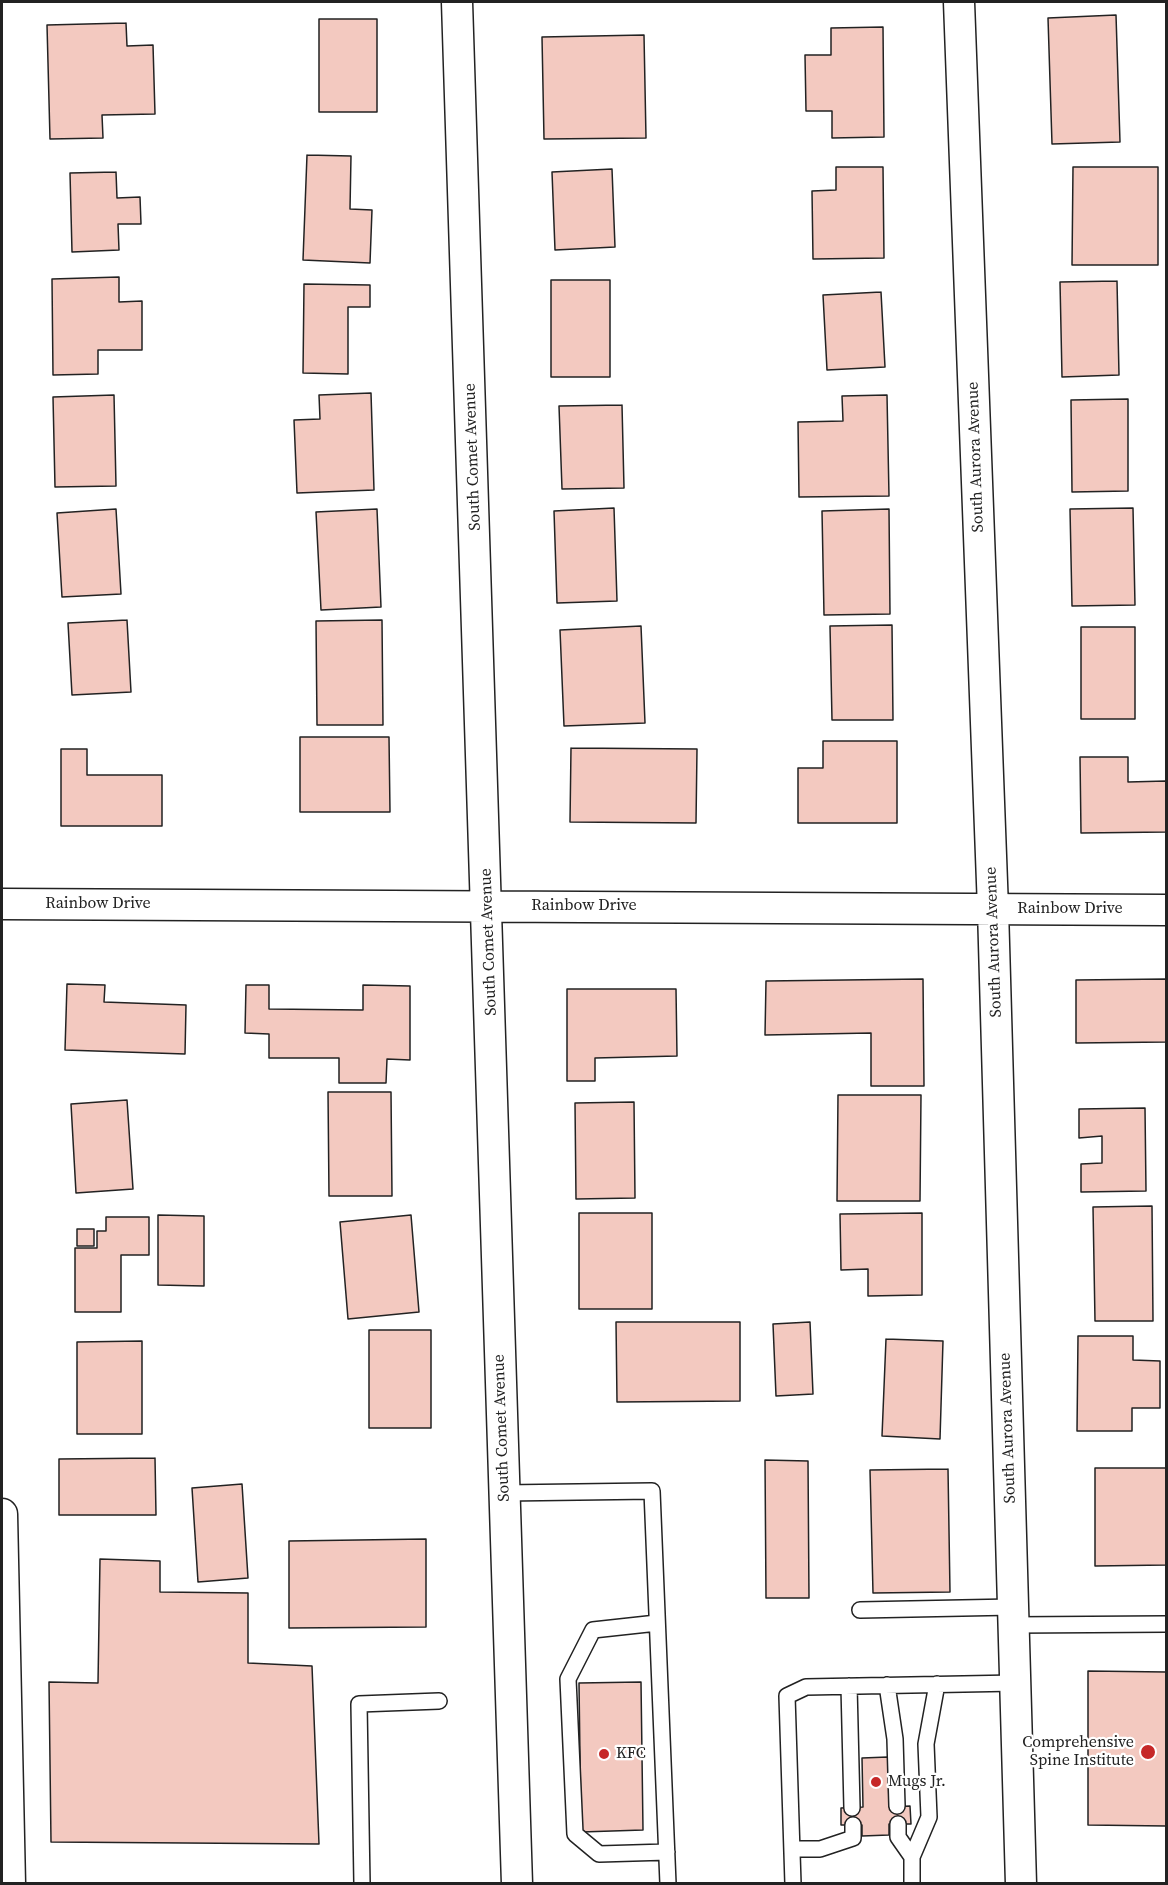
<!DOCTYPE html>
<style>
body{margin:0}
#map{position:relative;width:1168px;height:1885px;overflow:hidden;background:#fff;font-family:"Source Serif 4",serif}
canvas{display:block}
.frame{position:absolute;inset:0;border:3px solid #222;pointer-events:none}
</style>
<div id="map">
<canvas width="1168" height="1885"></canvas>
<div class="frame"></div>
</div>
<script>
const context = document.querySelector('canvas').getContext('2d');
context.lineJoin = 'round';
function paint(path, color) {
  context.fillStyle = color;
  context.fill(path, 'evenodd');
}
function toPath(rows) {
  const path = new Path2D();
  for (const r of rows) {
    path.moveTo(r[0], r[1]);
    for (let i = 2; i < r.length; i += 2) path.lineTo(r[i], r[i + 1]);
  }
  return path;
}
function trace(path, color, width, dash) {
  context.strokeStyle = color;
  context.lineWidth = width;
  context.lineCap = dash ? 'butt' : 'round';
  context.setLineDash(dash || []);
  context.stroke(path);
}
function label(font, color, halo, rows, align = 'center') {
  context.font = font + ' "Source Serif 4",serif';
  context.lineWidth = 4.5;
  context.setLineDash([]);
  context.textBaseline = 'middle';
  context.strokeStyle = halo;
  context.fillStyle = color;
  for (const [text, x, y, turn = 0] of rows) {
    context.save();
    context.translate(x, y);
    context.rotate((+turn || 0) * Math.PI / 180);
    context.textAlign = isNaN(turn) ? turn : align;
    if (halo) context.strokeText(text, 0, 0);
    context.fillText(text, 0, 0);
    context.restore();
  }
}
const building = toPath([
 [1116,15,1120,142,1052,144,1048,18,1116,15],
 [319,19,377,19,377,112,319,112,319,19],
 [126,23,127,46,153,45,155,114,102,115,103,138,50,139,47,25,126,23],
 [883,27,884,137,832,138,832,111,806,111,805,55,831,55,831,28,883,27],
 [644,35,646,138,544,139,542,37,644,35],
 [307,155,351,156,350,209,372,210,370,263,303,260,307,155],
 [836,167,883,167,884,258,813,259,812,191,836,190,836,167],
 [1073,167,1158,167,1158,265,1072,265,1073,167],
 [612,169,615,247,555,250,552,172,612,169],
 [116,172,117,198,140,197,141,224,118,224,119,250,72,252,70,173,116,172],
 [119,277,119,302,142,301,142,350,98,350,98,374,53,375,52,279,119,277],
 [551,280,610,280,610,377,551,377,551,280],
 [1117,281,1119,375,1062,377,1060,282,1117,281],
 [304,284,370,285,370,307,348,307,348,374,303,373,304,284],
 [881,292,885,367,827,370,823,295,881,292],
 [371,393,374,490,297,493,294,420,320,419,319,395,371,393],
 [114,395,116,486,55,487,53,397,114,395],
 [887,395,889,496,799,497,798,422,843,421,842,396,887,395],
 [1128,399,1128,491,1072,492,1071,400,1128,399],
 [622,405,624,488,562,489,559,406,622,405],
 [614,508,617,601,557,603,554,511,614,508],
 [1133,508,1135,605,1072,606,1070,509,1133,508],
 [116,509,121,594,62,597,57,513,116,509],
 [377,509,381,607,321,610,316,512,377,509],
 [889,509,890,614,824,615,822,511,889,509],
 [127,620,131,692,72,695,68,623,127,620],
 [382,620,383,725,317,725,316,621,382,620],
 [892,625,893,720,832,720,830,626,892,625],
 [641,626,645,723,564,726,560,630,641,626],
 [1081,627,1135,627,1135,719,1081,719,1081,627],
 [300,737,389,737,390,812,300,812,300,737],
 [823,741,897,741,897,823,798,823,798,768,823,768,823,741],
 [571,748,697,749,696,823,570,822,571,748],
 [61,749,87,749,87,775,162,775,162,826,61,826,61,749],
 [1080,757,1128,757,1128,782,1166,781,1166,832,1081,833,1080,757],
 [923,979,924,1086,871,1086,871,1033,765,1035,766,981,923,979],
 [1166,979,1166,1042,1076,1043,1076,980,1166,979],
 [67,984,105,985,104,1002,186,1005,185,1054,65,1050,67,984],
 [246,985,269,985,269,1009,363,1010,363,985,410,986,410,1060,387,1059,386,1083,339,1083,339,1058,269,1058,269,1034,245,1033,246,985],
 [567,989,676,989,677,1056,595,1058,595,1081,567,1081,567,989],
 [328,1092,391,1092,392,1196,329,1196,328,1092],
 [838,1095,921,1095,920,1201,837,1201,838,1095],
 [127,1100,133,1189,76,1193,71,1104,127,1100],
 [634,1102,635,1198,576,1199,575,1103,634,1102],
 [1145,1108,1146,1191,1081,1192,1081,1164,1102,1163,1102,1136,1079,1138,1079,1109,1145,1108],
 [1152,1206,1153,1321,1095,1321,1093,1207,1152,1206],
 [579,1213,652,1213,652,1309,579,1309,579,1213],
 [922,1213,922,1295,868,1296,868,1269,841,1270,840,1214,922,1213],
 [158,1215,204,1216,204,1286,158,1285,158,1215],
 [411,1215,419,1312,348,1319,340,1222,411,1215],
 [106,1217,149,1217,149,1255,121,1255,121,1312,75,1312,75,1248,97,1248,97,1231,106,1231,106,1217],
 [77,1229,94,1229,94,1246,77,1246,77,1229],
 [616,1322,740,1322,740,1401,617,1402,616,1322],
 [810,1322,813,1394,776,1396,773,1324,810,1322],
 [369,1330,431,1330,431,1428,369,1428,369,1330],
 [1078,1336,1133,1336,1133,1360,1160,1361,1160,1408,1132,1408,1132,1431,1077,1431,1078,1336],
 [886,1339,943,1341,940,1439,882,1436,886,1339],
 [142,1341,142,1434,77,1434,77,1342,142,1341],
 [155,1458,156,1515,59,1515,59,1459,155,1458],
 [765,1460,808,1461,809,1598,766,1598,765,1460],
 [1095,1468,1166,1468,1166,1565,1095,1566,1095,1468],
 [948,1469,950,1592,873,1593,870,1470,948,1469],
 [242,1484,248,1578,198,1582,192,1488,242,1484],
 [426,1539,426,1627,289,1628,289,1541,426,1539],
 [100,1559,160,1561,160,1592,248,1593,248,1663,312,1666,319,1844,51,1842,49,1682,98,1683,100,1559],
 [1088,1671,1166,1672,1166,1826,1088,1825,1088,1671],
 [641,1682,643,1830,581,1832,579,1683,641,1682],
 [888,1757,889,1807,910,1806,911,1824,889,1824,889,1835,862,1836,862,1825,841,1825,841,1808,863,1807,862,1758,888,1757]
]);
paint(building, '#f3c9c0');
trace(building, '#222', 1.5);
const service = toPath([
 [504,1493,652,1491,668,1884],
 [860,1610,1013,1607],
 [657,1623,593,1630,568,1679,575,1834,599,1854,667,1852],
 [1014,1625,1166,1624],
 [887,1685,895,1739,897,1806],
 [849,1686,852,1808],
 [898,1824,898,1837,912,1857],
 [792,1849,820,1849,853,1838,853,1825],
 [362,1884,359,1704,439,1701],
 [793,1884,787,1696,806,1687,1016,1683],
 [912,1884,912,1857,929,1817,926,1744,937,1684]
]);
const minor = toPath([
 [457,2,517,1884],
 [959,2,993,909,1021,1884],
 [2,904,1166,910],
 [2,1514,10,1884]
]);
trace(service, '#222', 18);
trace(minor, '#222', 33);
trace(service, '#fff', 15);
trace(minor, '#fff', 30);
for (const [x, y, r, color] of [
 [1148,1752,8,"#c62828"],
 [604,1754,6,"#c62828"],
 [876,1782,6,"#c62828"]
]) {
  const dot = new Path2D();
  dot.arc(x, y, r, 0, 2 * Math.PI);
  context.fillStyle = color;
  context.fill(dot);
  trace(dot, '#fff', 2);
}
label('16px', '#222', '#fff', [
 ["South Comet Avenue",473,457,-92],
 ["South Aurora Avenue",976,457,-92],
 ["Rainbow Drive",98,904],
 ["Rainbow Drive",584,906],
 ["Rainbow Drive",1070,909],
 ["South Comet Avenue",489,942,-92],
 ["South Aurora Avenue",994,942,-92],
 ["South Comet Avenue",502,1428,-92],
 ["South Aurora Avenue",1008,1428,-92]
]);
label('16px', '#222', '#fff', [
 ["Comprehensive",1134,1743,"right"],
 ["Spine Institute",1134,1761,"right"],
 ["KFC",616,1754],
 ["Mugs Jr.",888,1782]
], 'left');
</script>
